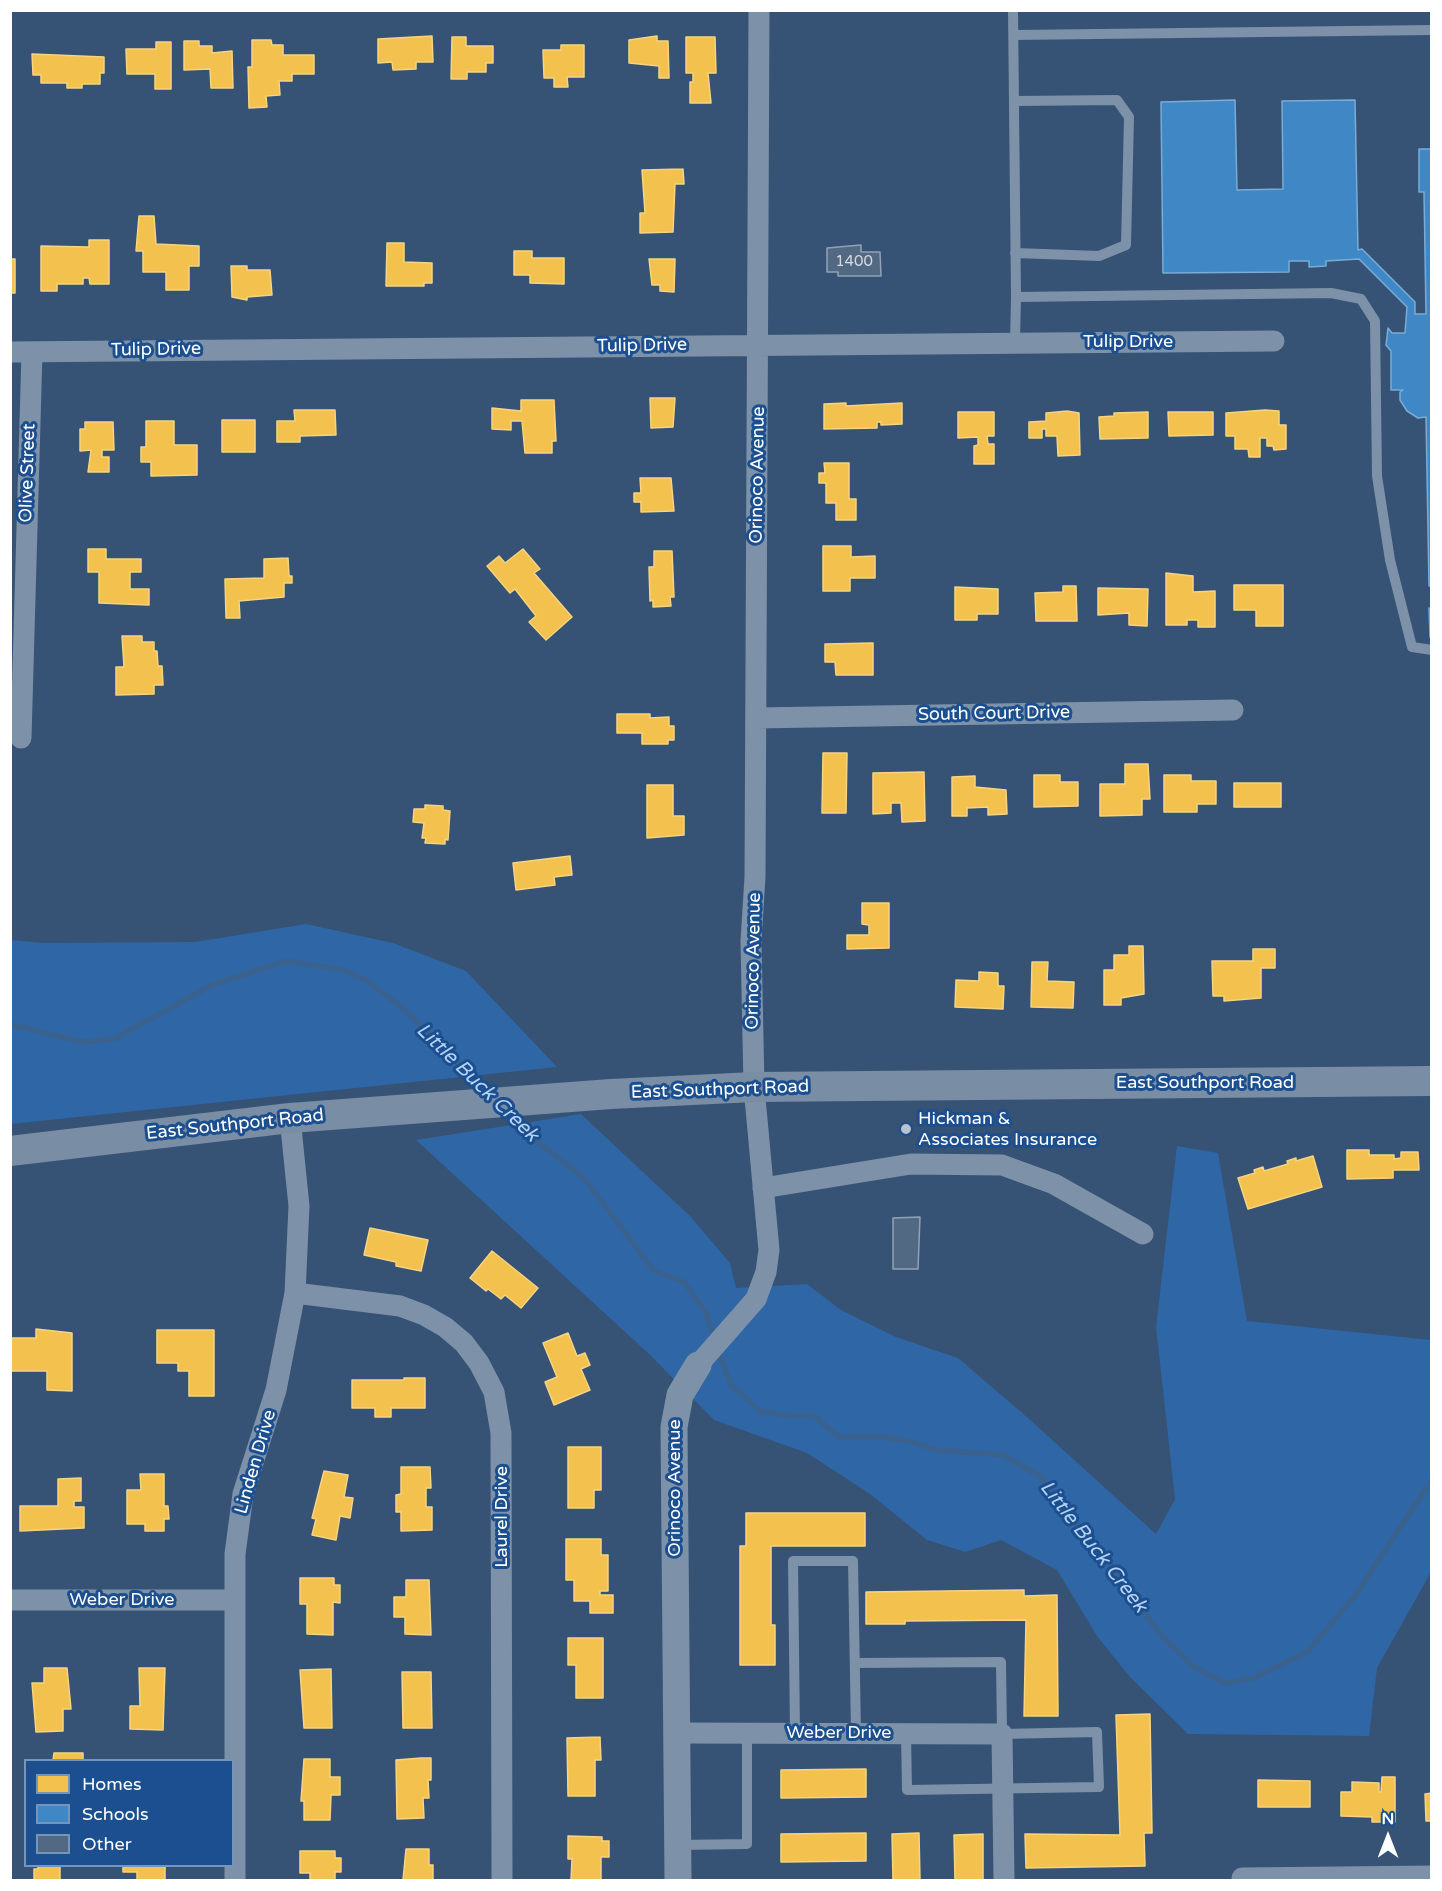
<!DOCTYPE html>
<style>
body{margin:0}
#map{position:relative;width:1442px;height:1891px;overflow:hidden;background:#365274;font-family:"Varela Round",sans-serif}
canvas{display:block}
.frame{position:absolute;inset:0;border:12px solid #fff;pointer-events:none}
.legend{position:absolute;left:24px;top:1759px;width:210px;height:108px;box-sizing:border-box;background:#1b4f8f;border:2px solid #7695bc;margin:0;padding:8px 10px;list-style:none;font-size:18px;color:#fff}
.legend li{display:flex;align-items:center;gap:12px;height:30px}
.legend b{width:30px;border:2px solid #7695bc}
.north{position:absolute;left:1358px;top:1807px;width:60px;height:60px;-webkit-text-stroke:4px #1b4f8f;paint-order:stroke;rotate:0deg;font-size:16px;font-weight:700;line-height:24px;text-align:center;color:#fff}
.north::after{content:'';display:block;margin:auto;width:21px;height:27px;background:#fff;clip-path:polygon(50% 0,100% 100%,50% 72%,0 100%)}
</style>
<div id="map">
<canvas width="1442" height="1891"></canvas>
<div class="frame"></div>
<ul class="legend">
<li><b style="height:16px;background:#f2c14e"></b>Homes</li>
<li><b style="height:16px;background:#3f88c5"></b>Schools</li>
<li><b style="height:16px;background:#526984"></b>Other</li>
</ul>
<div class="north">N</div>
</div>
<script>
const context = document.querySelector('canvas').getContext('2d');
context.lineJoin = 'round';
function paint(path, color) {
  context.fillStyle = color;
  context.fill(path, 'evenodd');
}
function toPath(rows) {
  const path = new Path2D();
  for (const r of rows) {
    path.moveTo(r[0], r[1]);
    for (let i = 2; i < r.length; i += 2) path.lineTo(r[i], r[i + 1]);
  }
  return path;
}
function trace(path, color, width, dash) {
  context.strokeStyle = color;
  context.lineWidth = width;
  context.lineCap = dash ? 'butt' : 'round';
  context.setLineDash(dash || []);
  context.stroke(path);
}
function label(font, color, halo, rows, align = 'center') {
  context.font = font + ' "Varela Round",sans-serif';
  context.lineWidth = 6;
  context.setLineDash([]);
  context.textBaseline = 'middle';
  context.strokeStyle = halo;
  context.fillStyle = color;
  for (const [text, x, y, turn = 0] of rows) {
    context.save();
    context.translate(x, y);
    context.rotate((+turn || 0) * Math.PI / 180);
    context.textAlign = isNaN(turn) ? turn : align;
    if (halo) context.strokeText(text, 0, 0);
    context.fillText(text, 0, 0);
    context.restore();
  }
}
paint(toPath([
 [306,924,393,943,466,971,557,1067,11,1124,11,940,44,943,195,942],
 [581,1114,690,1216,730,1263,736,1288,807,1284,841,1310,896,1337,958,1358,1028,1418,1156,1534,1175,1499,1156,1327,1177,1146,1218,1153,1247,1321,1431,1340,1431,1572,1377,1668,1369,1736,1188,1734,1130,1677,1097,1636,1057,1570,1001,1540,965,1552,927,1540,870,1494,807,1453,714,1420,648,1353,416,1140]
]), '#2f66a5');
const homes = toPath([
 [432,36,433,62,416,62,416,69,393,70,392,62,378,63,378,39,432,36],
 [657,36,657,41,668,41,669,78,659,78,659,66,629,63,629,40,657,36],
 [452,37,466,37,466,46,493,46,493,63,486,63,486,72,467,72,467,79,451,79,452,37],
 [686,37,715,37,716,73,708,73,711,103,690,103,690,82,693,82,693,73,686,73,686,37],
 [252,40,271,40,272,45,283,45,283,55,314,55,314,74,292,74,292,81,279,81,280,95,266,96,267,107,249,108,248,67,252,67,252,40],
 [184,41,199,41,199,46,212,46,212,53,232,51,233,88,211,88,210,69,184,70,184,41],
 [156,42,171,42,171,89,155,89,155,74,127,74,126,49,156,49,156,42],
 [561,45,584,45,584,77,567,77,568,87,554,87,554,78,544,78,543,50,561,50,561,45],
 [32,54,104,57,104,73,100,73,100,84,82,84,82,88,67,88,67,83,41,83,41,75,33,75,32,54],
 [683,169,684,184,675,184,673,232,640,233,640,213,645,213,642,170,683,169],
 [139,216,154,216,156,244,199,246,199,266,189,266,189,290,166,290,166,272,143,272,143,251,136,251,139,216],
 [89,240,109,240,109,284,90,284,89,278,83,278,83,284,57,284,57,291,41,291,41,246,89,247,89,240],
 [387,243,404,243,404,262,432,263,432,283,424,283,424,286,386,286,387,243],
 [514,251,532,251,532,258,564,258,564,284,530,283,530,275,514,275,514,251],
 [10,259,15,259,15,293,10,293,10,259],
 [649,259,675,259,674,292,660,291,660,285,652,285,649,259],
 [231,266,247,266,247,270,270,270,272,295,247,297,247,300,232,297,231,266],
 [650,398,675,398,673,427,651,428,650,398],
 [521,400,554,400,556,441,552,441,552,453,525,453,522,421,511,421,511,430,492,429,492,408,521,411,521,400],
 [846,403,846,406,902,403,902,424,881,425,881,422,877,422,877,428,824,429,824,404,846,403],
 [294,410,335,410,336,435,300,436,300,442,277,442,277,421,295,421,294,410],
 [1265,410,1279,411,1279,425,1286,425,1286,449,1274,450,1273,446,1267,446,1267,438,1260,438,1260,457,1249,457,1248,449,1235,449,1235,436,1226,436,1226,413,1265,410],
 [1067,411,1079,413,1080,455,1058,456,1057,436,1046,436,1046,429,1042,429,1042,438,1029,438,1029,422,1046,421,1046,413,1067,411],
 [958,412,994,412,994,436,987,436,988,444,994,444,994,464,974,464,974,446,978,445,978,437,958,438,958,412],
 [1148,412,1148,438,1100,439,1099,417,1114,416,1114,413,1148,412],
 [1168,412,1213,412,1213,435,1169,436,1168,412],
 [222,420,255,420,255,452,222,452,222,420],
 [146,421,174,421,174,445,197,445,197,475,151,476,151,462,141,462,141,447,146,447,146,421],
 [85,422,113,422,114,450,102,450,102,457,109,457,109,472,88,472,91,450,80,451,80,429,85,429,85,422],
 [824,463,849,463,849,499,856,499,856,520,836,520,836,503,826,503,826,483,819,483,819,473,825,473,824,463],
 [640,478,671,478,674,511,641,512,641,502,634,502,634,493,641,493,640,478],
 [823,546,851,546,851,557,875,556,875,578,850,578,850,591,823,591,823,546],
 [88,549,106,549,106,559,141,559,141,572,130,572,130,589,149,589,149,605,99,603,99,572,88,572,88,549],
 [523,549,540,569,534,573,572,617,546,640,529,622,536,616,515,589,510,593,487,566,499,556,505,563,523,549],
 [654,551,672,551,674,597,670,597,671,606,653,607,653,600,650,601,649,567,654,567,654,551],
 [288,558,289,576,292,576,292,583,284,583,284,597,239,601,240,618,226,618,225,579,264,578,264,559,288,558],
 [1166,573,1193,576,1193,592,1215,591,1215,627,1198,627,1198,620,1187,620,1187,625,1166,625,1166,573],
 [1234,585,1283,585,1283,626,1256,626,1256,610,1234,610,1234,585],
 [1063,586,1076,586,1077,621,1036,621,1035,593,1063,592,1063,586],
 [955,587,998,589,998,614,977,614,977,620,955,620,955,587],
 [1098,588,1148,589,1147,626,1129,625,1129,613,1098,615,1098,588],
 [122,636,142,636,142,642,154,642,154,651,157,651,158,666,162,666,163,685,154,685,154,694,116,695,116,667,124,667,122,636],
 [873,643,873,675,836,675,835,662,825,662,825,644,873,643],
 [617,714,650,714,650,718,669,717,669,726,674,726,674,740,668,740,668,744,642,744,642,733,617,733,617,714],
 [823,753,847,753,846,813,822,813,823,753],
 [1125,764,1148,764,1150,799,1142,799,1142,815,1100,816,1100,784,1125,784,1125,764],
 [924,772,925,821,902,822,901,803,891,803,891,813,873,814,873,773,924,772],
 [1034,775,1060,775,1060,782,1078,782,1078,806,1034,807,1034,775],
 [1164,775,1191,775,1191,781,1216,781,1216,804,1197,804,1197,812,1164,812,1164,775],
 [975,776,975,787,1006,790,1007,814,988,815,988,807,967,808,967,816,952,816,952,777,975,776],
 [1234,783,1281,783,1281,807,1234,807,1234,783],
 [647,785,673,785,673,816,684,816,684,835,647,838,647,785],
 [425,805,443,806,443,810,450,811,448,840,445,839,445,844,425,843,426,838,422,838,424,823,413,822,414,809,425,809,425,805],
 [570,856,572,875,554,877,555,885,516,890,513,863,570,856],
 [862,903,889,903,889,948,847,949,847,935,869,935,869,925,862,924,862,903],
 [1129,946,1143,946,1144,994,1121,998,1121,1005,1104,1005,1104,970,1114,970,1114,955,1129,955,1129,946],
 [1253,949,1275,949,1275,968,1261,968,1261,998,1224,1001,1224,996,1213,996,1212,961,1253,961,1253,949],
 [1032,962,1048,962,1047,981,1074,982,1073,1008,1031,1007,1032,962],
 [979,972,998,973,998,986,1004,986,1003,1009,955,1007,956,980,979,981,979,972],
 [1347,1150,1369,1150,1369,1155,1394,1155,1394,1159,1401,1158,1401,1152,1418,1152,1419,1170,1393,1170,1393,1178,1347,1179,1347,1150],
 [1313,1156,1322,1187,1248,1209,1238,1178,1255,1173,1254,1170,1263,1167,1264,1171,1288,1164,1287,1161,1296,1158,1296,1161,1313,1156],
 [370,1228,428,1240,421,1271,396,1266,396,1262,364,1255,370,1228],
 [492,1251,538,1288,521,1308,505,1295,501,1299,488,1289,486,1291,470,1278,492,1251],
 [36,1329,72,1333,72,1391,47,1390,47,1371,11,1371,11,1338,36,1338,36,1329],
 [157,1330,214,1330,214,1396,189,1396,189,1371,178,1371,178,1363,157,1363,157,1330],
 [568,1333,577,1356,585,1353,590,1365,581,1369,590,1390,554,1405,545,1382,557,1377,543,1343,568,1333],
 [404,1378,425,1378,425,1408,391,1408,391,1417,375,1417,375,1408,352,1408,352,1380,404,1380,404,1378],
 [568,1447,601,1447,601,1490,594,1490,594,1508,568,1508,568,1447],
 [401,1467,430,1467,431,1488,426,1488,426,1507,432,1507,432,1530,401,1531,401,1512,396,1512,396,1495,401,1494,401,1467],
 [324,1471,348,1475,344,1497,353,1498,350,1518,340,1516,336,1540,312,1535,316,1519,312,1518,324,1471],
 [140,1474,164,1474,164,1506,168,1506,169,1519,164,1519,164,1531,145,1531,145,1524,127,1524,127,1490,141,1490,140,1474],
 [81,1478,81,1501,74,1501,74,1507,84,1507,84,1528,20,1531,20,1506,58,1506,58,1479,81,1478],
 [746,1513,865,1513,865,1546,771,1546,771,1625,775,1625,775,1665,740,1665,740,1546,746,1546,746,1513],
 [566,1539,601,1539,601,1555,608,1555,608,1591,600,1591,600,1595,613,1595,613,1613,590,1613,590,1601,574,1601,574,1580,566,1580,566,1539],
 [300,1578,334,1578,334,1585,340,1585,340,1603,333,1602,333,1635,307,1634,307,1604,300,1604,300,1578],
 [406,1580,429,1580,431,1635,405,1634,405,1617,394,1617,394,1597,406,1597,406,1580],
 [1024,1590,1024,1596,1057,1595,1058,1716,1024,1716,1026,1620,905,1621,905,1624,866,1624,866,1592,1024,1590],
 [568,1638,603,1638,603,1698,576,1698,576,1665,568,1665,568,1638],
 [44,1668,67,1668,71,1709,63,1709,63,1731,36,1732,32,1683,44,1683,44,1668],
 [139,1668,165,1668,163,1730,130,1729,130,1706,140,1706,139,1668],
 [331,1669,332,1728,304,1728,300,1670,331,1669],
 [402,1672,431,1672,432,1728,403,1728,402,1672],
 [1150,1714,1152,1833,1144,1833,1145,1866,1026,1868,1025,1834,1120,1835,1116,1715,1150,1714],
 [600,1737,601,1760,595,1760,595,1796,568,1796,567,1738,600,1737],
 [54,1753,83,1753,83,1760,53,1760,54,1753],
 [421,1758,431,1758,431,1780,428,1780,429,1798,423,1798,424,1818,397,1819,396,1760,421,1758],
 [304,1759,330,1759,330,1777,340,1777,340,1795,331,1795,330,1820,304,1820,304,1801,301,1801,304,1759],
 [866,1769,866,1797,781,1798,781,1770,866,1769],
 [1382,1777,1395,1777,1395,1822,1372,1822,1372,1817,1341,1816,1341,1792,1352,1792,1352,1782,1379,1783,1379,1792,1381,1792,1382,1777],
 [1258,1780,1310,1781,1310,1807,1258,1807,1258,1780],
 [1432,1793,1432,1821,1426,1821,1425,1794,1432,1793],
 [866,1833,866,1861,781,1862,781,1834,866,1833],
 [919,1833,920,1880,893,1880,892,1834,919,1833],
 [983,1834,983,1880,955,1880,954,1835,983,1834],
 [568,1836,602,1837,602,1841,609,1841,609,1857,601,1857,601,1880,571,1880,572,1859,568,1859,568,1836],
 [406,1849,429,1849,429,1865,433,1865,433,1880,403,1880,406,1849],
 [300,1851,335,1851,335,1858,341,1858,341,1872,335,1872,335,1880,310,1880,310,1873,300,1873,300,1851],
 [38,1866,60,1866,60,1880,34,1880,34,1869,38,1869,38,1866],
 [123,1866,165,1866,165,1880,137,1880,137,1872,123,1872,123,1866]
]);
paint(homes, '#f2c14e');
trace(homes, '#f6d483', 1.5);
const schools = toPath([
 [1235,100,1237,190,1283,189,1282,101,1355,100,1358,250,1362,249,1415,302,1415,314,1426,314,1424,192,1419,192,1419,149,1432,149,1432,586,1429,586,1426,417,1418,418,1407,411,1400,400,1400,392,1403,390,1391,390,1391,351,1386,345,1388,328,1392,333,1405,333,1407,307,1359,259,1326,261,1326,266,1309,267,1309,261,1289,261,1289,272,1163,273,1161,102,1235,100],
 [1429,608,1432,608,1432,638,1430,637,1429,608]
]);
paint(schools, '#3f88c5');
trace(schools, '#79acd6', 1.5);
trace(toPath([
 [10,1024,82,1042,114,1039,212,985,286,961,342,970,366,980,399,1005,465,1067,488,1093],
 [503,1112,513,1123,584,1178,653,1270,684,1282,706,1313,714,1339],
 [717,1351,732,1386,760,1411,789,1416,814,1416,839,1437,881,1437,909,1441,937,1450,1003,1455,1040,1476,1064,1511,1095,1544,1160,1634,1193,1666,1224,1683,1253,1678,1307,1652,1355,1596,1432,1479]
]), '#3b618d', 5);
const building = toPath([
 [861,245,861,252,880,252,881,276,838,276,838,272,827,272,827,248,861,245],
 [920,1217,918,1269,893,1269,893,1218,920,1217]
]);
paint(building, '#526984');
trace(building, '#92a2b6', 1.5);
trace(toPath([
 [1013,10,1016,297,1331,293,1361,299,1375,321,1377,476,1390,560,1412,647,1432,650],
 [1014,35,1432,30],
 [1014,101,1117,100,1129,117,1126,245,1099,256,1015,253],
 [1015,343,1016,297],
 [855,1663,1001,1662,1002,1734,1097,1732,1099,1787,907,1790,906,1733],
 [795,1733,793,1561,853,1561,856,1733],
 [678,1845,747,1844,747,1733]
]), '#7d92a8', 10);
trace(toPath([
 [10,352,1274,341],
 [756,718,1233,710],
 [21,738,32,352],
 [763,1188,911,1164,1002,1165,1054,1184,1143,1234],
 [295,1293,400,1306,424,1315,445,1327,464,1343,479,1363,494,1392,501,1433,502,1880],
 [698,1365,756,1299,766,1272,769,1250,754,1087,751,941,755,877,759,10],
 [10,1600,234,1600],
 [677,1733,1002,1734,1004,1880],
 [1242,1878,1432,1876],
 [235,1880,235,1554,243,1494,276,1390,295,1293,299,1206,290,1118]
]), '#7d92a8', 21);
trace(toPath([
 [678,1880,674,1427,680,1395,698,1365]
]), '#7d92a8', 27);
trace(toPath([
 [10,1151,290,1118,611,1094,754,1087,1432,1081]
]), '#798da4', 30);
for (const [x, y, r, color] of [
 [906,1129,6,"#b9c2ce"]
]) {
  const dot = new Path2D();
  dot.arc(x, y, r, 0, 2 * Math.PI);
  context.fillStyle = color;
  context.fill(dot);
  trace(dot, '#1b4f8f', 2);
}
label('15px', '#d4dae0', null, [
 ["1400",854,262]
]);
label('18px', '#fff', '#1b4f8f', [
 ["Tulip Drive",1128,342],
 ["Tulip Drive",642,346,-1],
 ["Tulip Drive",156,350,-1],
 ["Olive Street",28,473,-88],
 ["Orinoco Avenue",758,475,-89],
 ["South Court Drive",994,714,-1],
 ["Orinoco Avenue",754,961,-89],
 ["East Southport Road",1205,1083],
 ["East Southport Road",720,1090,-2],
 ["East Southport Road",235,1125,-6],
 ["Linden Drive",256,1462,-74],
 ["Orinoco Avenue",675,1488,-90],
 ["Laurel Drive",502,1517,-90],
 ["Weber Drive",122,1600],
 ["Weber Drive",839,1733]
]);
label('18px', '#fff', '#1b4f8f', [
 ["Hickman &",918,1119],
 ["Associates Insurance",918,1140]
], 'left');
label('italic 20px', '#b5d3f5', '#1b4f8f', [
 ["Little Buck Creek",477,1083,44],
 ["Little Buck Creek",1093,1547,52]
]);
</script>
